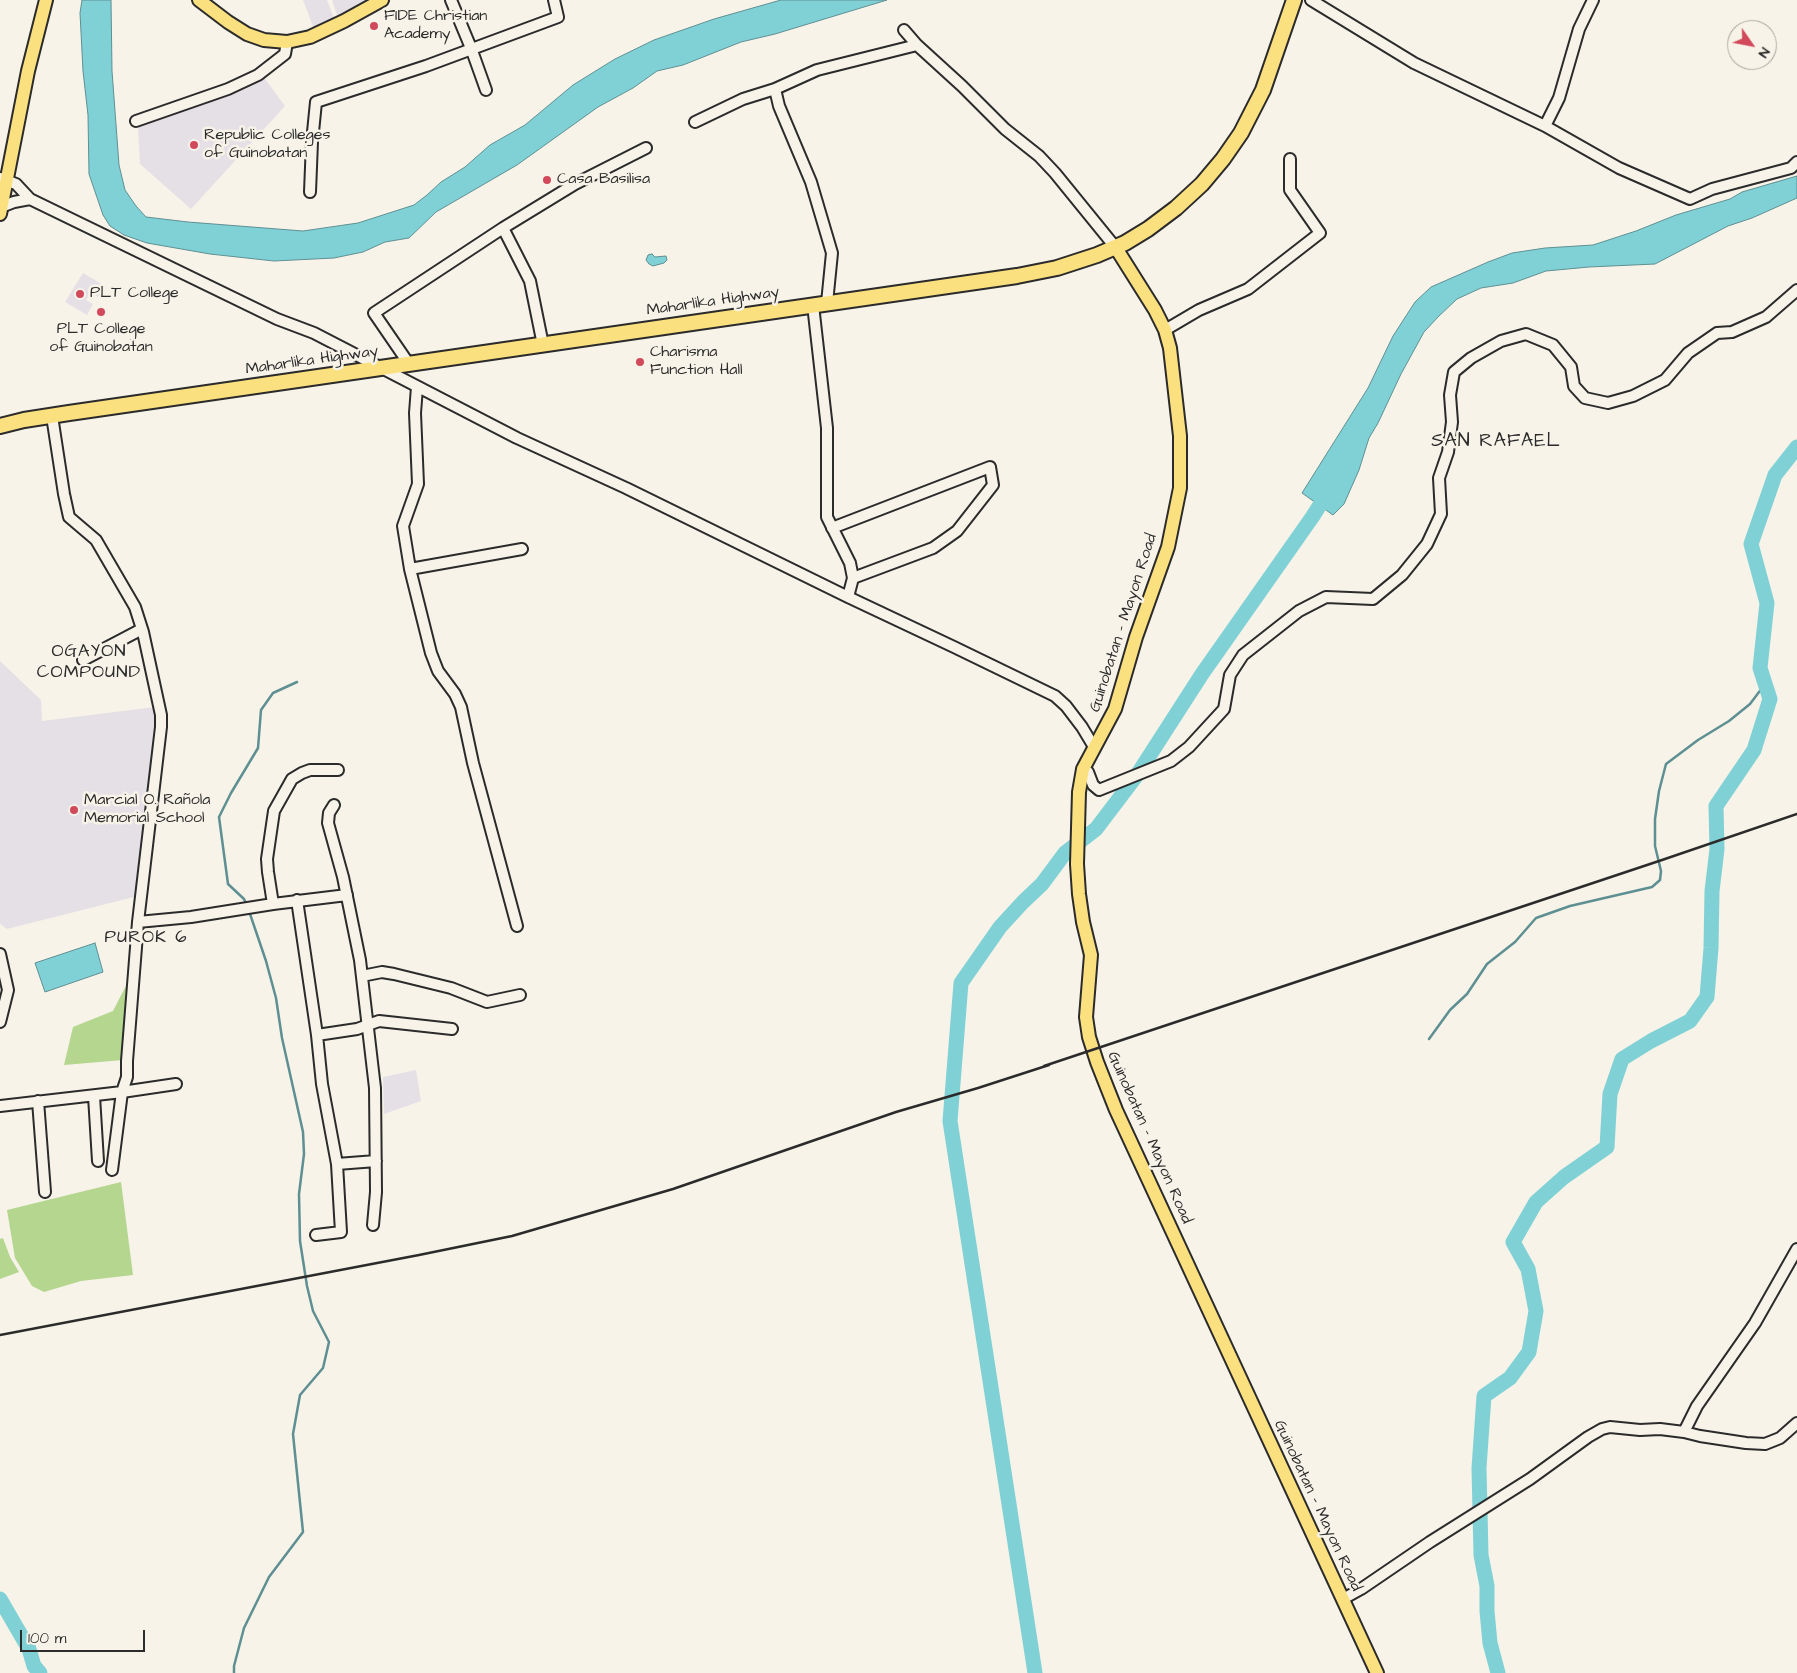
<!DOCTYPE html>
<meta charset="utf-8">
<style>
body{margin:0}
#map{position:relative;width:1797px;height:1673px;overflow:hidden;background:#f7f3e8;font-family:"Architects Daughter",sans-serif}
canvas{display:block}
.north{position:absolute;left:1727px;top:20px;width:50px;height:50px;box-sizing:border-box;background:#f7f3e8;border:1px solid #a5a39c;border-radius:50%;rotate:123deg;font-size:14px;font-weight:700;line-height:20px;text-align:center;color:#2b2b2b}
.north::after{content:'';display:block;margin:auto;width:18px;height:22px;background:#d1495b;clip-path:polygon(50% 0,100% 100%,50% 72%,0 100%)}
.scale{position:absolute;left:20px;top:1630px;width:125px;height:22px;box-sizing:border-box;border:2px solid #2b2b2b;border-top:0;padding-left:6px;font-size:15px;line-height:18px;white-space:nowrap;color:#2b2b2b;-webkit-text-stroke:4px #f7f3e8;paint-order:stroke}
</style>
<div id="map">
<canvas width="1797" height="1673"></canvas>
<div class="north">N</div>
<div class="scale">100 m</div>
</div>
<script>
const context = document.querySelector('canvas').getContext('2d');
context.lineJoin = 'round';
function paint(path, color) {
  context.fillStyle = color;
  context.fill(path, 'evenodd');
}
function toPath(rows) {
  const path = new Path2D();
  for (const r of rows) {
    path.moveTo(r[0], r[1]);
    for (let i = 2; i < r.length; i += 2) path.lineTo(r[i], r[i + 1]);
  }
  return path;
}
function trace(path, color, width, dash) {
  context.strokeStyle = color;
  context.lineWidth = width;
  context.lineCap = dash ? 'butt' : 'round';
  context.setLineDash(dash || []);
  context.stroke(path);
}
function label(font, color, halo, rows, align = 'center') {
  context.font = font + ' "Architects Daughter",sans-serif';
  context.lineWidth = 5;
  context.setLineDash([]);
  context.textBaseline = 'middle';
  context.strokeStyle = halo;
  context.fillStyle = color;
  for (const [text, x, y, turn = 0] of rows) {
    context.save();
    context.translate(x, y);
    context.rotate((+turn || 0) * Math.PI / 180);
    context.textAlign = isNaN(turn) ? turn : align;
    if (halo) context.strokeText(text, 0, 0);
    context.fillText(text, 0, 0);
    context.restore();
  }
}
paint(toPath([
 [303,0,327,0,335,21,314,29],
 [332,0,372,0,338,18],
 [263,76,285,106,191,209,140,164,138,127,173,115],
 [83,273,105,286,98,297,91,292,86,300,93,304,87,315,65,302],
 [0,661,41,700,42,721,155,707,158,723,138,896,7,929,0,924],
 [416,1070,421,1101,384,1114,383,1077]
]), '#e5e0e6');
paint(toPath([
 [130,978,123,1060,64,1065,73,1027,113,1011],
 [121,1182,133,1275,81,1281,44,1292,32,1286,15,1258,7,1210],
 [3,1238,10,1257,19,1272,0,1279,0,1239]
]), '#b4d68f');
const water = toPath([
 [82,0,111,0,112,71,119,165,125,190,136,206,146,217,188,222,303,231,358,223,414,205,427,195,441,182,465,167,490,145,525,125,573,85,615,59,654,40,714,19,781,0,887,0,775,34,741,42,683,65,657,71,633,88,598,107,517,165,436,212,409,238,385,242,363,252,334,258,274,261,210,254,147,243,124,235,110,226,103,215,89,174,88,115,83,71,80,13,82,0],
 [1797,176,1797,198,1752,218,1728,226,1655,264,1589,267,1546,271,1513,283,1481,288,1457,299,1439,316,1424,332,1401,374,1378,423,1369,438,1359,470,1344,504,1333,515,1302,493,1368,388,1393,336,1415,302,1431,287,1488,262,1512,253,1545,248,1593,245,1636,231,1676,215,1730,199,1742,192,1797,176],
 [652,254,655,257,666,256,667,260,664,263,653,266,649,264,646,260,648,255,652,254],
 [95,943,103,972,45,992,35,963,95,943]
]);
paint(water, '#80d1d6');
trace(water, '#5e8f92', 1);
trace(toPath([
 [247,906,244,899,228,884,219,817,231,793,258,748,261,710,273,693,297,682],
 [1429,1039,1450,1010,1467,994,1487,964,1515,942,1536,918,1570,906,1652,887,1660,880,1661,871,1655,846,1655,819,1659,791,1666,764,1698,740,1729,721,1750,704,1765,684],
 [234,1673,234,1666,244,1628,269,1577,303,1532,293,1434,300,1395,323,1368,329,1342,313,1311,307,1286,300,1241,299,1194,304,1154,303,1132,282,1038,276,998,266,961,249,911]
]), '#5e8f92', 2.5);
trace(toPath([
 [0,1599,29,1649,34,1666,40,1673],
 [1035,1673,950,1121,961,983,1000,927,1023,902,1042,884,1065,853,1096,829,1137,775,1202,674,1313,516,1330,489],
 [1498,1673,1490,1643,1487,1611,1487,1586,1481,1555,1479,1468,1484,1396,1510,1378,1529,1352,1536,1311,1528,1269,1513,1242,1536,1202,1564,1177,1607,1147,1610,1094,1622,1059,1651,1041,1690,1021,1707,997,1711,948,1712,891,1717,849,1716,806,1754,750,1770,699,1760,668,1767,603,1751,544,1775,475,1797,447]
]), '#80d1d6', 15);
const minor = toPath([
 [451,0,471,48,486,90],
 [1311,0,1414,63,1545,126,1619,168,1690,199,1712,189,1791,168,1797,162],
 [904,30,917,45,962,86,1005,129,1039,156,1055,173,1116,248],
 [775,89,779,106,811,182,832,253,827,303],
 [136,121,228,89,258,75,285,54,287,42],
 [695,122,743,99,775,89,817,70,917,45],
 [1545,126,1559,98,1579,29,1593,0],
 [0,178,16,184,30,199,277,319,314,333,517,438,626,488,848,597,954,647,1055,696,1066,706,1082,727,1094,747],
 [310,192,312,142,316,102,426,66,558,17,554,0],
 [1,207,14,202,30,199],
 [503,228,530,281,543,345],
 [813,305,827,428,827,517,850,563,853,578],
 [1165,330,1199,310,1248,289,1320,233,1290,190,1290,159],
 [409,364,374,313,503,228,575,184,646,148],
 [417,387,415,413,418,484,403,526,410,569,431,653,438,671,455,694,461,707,473,763,517,926],
 [52,416,64,494,69,517,96,540,135,607,143,632,161,715,161,727,138,922,127,1061,127,1077,122,1092,112,1170],
 [832,528,990,467,993,485,957,531,933,548,853,578,848,597],
 [410,569,522,549],
 [83,660,142,629],
 [1083,769,1088,772,1093,785,1099,790,1171,761,1189,747,1224,709,1230,675,1243,655,1299,611,1326,597,1373,599,1402,575,1427,544,1441,514,1439,478,1448,452,1452,422,1450,395,1454,372,1471,358,1501,341,1526,334,1553,345,1571,367,1574,386,1585,398,1608,403,1633,396,1665,380,1688,353,1717,333,1732,332,1766,317,1797,290],
 [334,805,329,813,328,823,343,877,360,960,375,1088,376,1192,373,1225],
 [297,900,317,1035,322,1084,337,1164,341,1232,316,1235],
 [273,904,268,872,267,859,274,811,292,779,302,773,310,770,338,770],
 [138,922,191,917,273,904,347,895],
 [0,954,8,990,0,1022],
 [362,976,382,972,394,974,451,988,487,1002,520,995],
 [317,1035,357,1029,379,1021,452,1029],
 [94,1096,98,1161],
 [38,1101,45,1192],
 [0,1106,122,1092,176,1084],
 [337,1164,376,1161],
 [1684,1432,1697,1406,1755,1323,1797,1249],
 [1343,1599,1361,1589,1430,1542,1530,1479,1588,1437,1602,1429,1610,1427,1640,1430,1660,1429,1684,1432,1700,1436,1746,1443,1765,1444,1780,1438,1797,1423]
]);
const major = toPath([
 [199,0,228,22,247,34,264,40,287,42,310,37,344,21,382,0],
 [0,214,28,71,46,0],
 [1116,248,1155,310,1165,330,1170,348,1180,436,1180,488,1168,547,1136,637,1115,709,1083,769,1079,792,1077,864,1079,894,1083,922,1091,955,1086,1017,1089,1037,1097,1062,1116,1110,1377,1673]
]);
const highway = toPath([
 [0,426,24,420,69,413,1017,276,1057,268,1097,255,1125,243,1148,229,1176,208,1202,184,1223,159,1241,133,1263,90,1294,0]
]);
trace(minor, '#2b2b2b', 14);
trace(major, '#2b2b2b', 16);
trace(highway, '#2b2b2b', 18);
trace(minor, '#f7f3e8', 10);
trace(major, '#fbe080', 12);
trace(highway, '#fbe080', 14);
trace(toPath([
 [1044,1066,1662,860,1797,814],
 [0,1335,419,1255,512,1236,673,1189,896,1112,978,1088,1049,1065]
]), '#2b2b2b', 2.5);
for (const [x, y, r, color] of [
 [374,26,5,"#d1495b"],
 [194,145,5,"#d1495b"],
 [547,180,5,"#d1495b"],
 [80,294,5,"#d1495b"],
 [101,312,5,"#d1495b"],
 [640,362,5,"#d1495b"],
 [74,810,5,"#d1495b"]
]) {
  const dot = new Path2D();
  dot.arc(x, y, r, 0, 2 * Math.PI);
  context.fillStyle = color;
  context.fill(dot);
  trace(dot, '#f7f3e8', 2);
}
label('16px', '#2b2b2b', '#f7f3e8', [
 ["FIDE Christian",384,17],
 ["Academy",384,35],
 ["Republic Colleges",204,136],
 ["of Guinobatan",204,154],
 ["Casa Basilisa",557,180],
 ["PLT College",90,294],
 ["PLT College",101,330,"center"],
 ["of Guinobatan",101,348,"center"],
 ["Charisma",650,353],
 ["Function Hall",650,371],
 ["Marcial O. Rañola",84,801],
 ["Memorial School",84,819]
], 'left');
label('16px', '#2b2b2b', '#f7f3e8', [
 ["Maharlika Highway",713,302,-8],
 ["Maharlika Highway",312,361,-8],
 ["Guinobatan - Mayon Road",1124,623,-72],
 ["Guinobatan - Mayon Road",1149,1138,66],
 ["Guinobatan - Mayon Road",1317,1506,65]
]);
context.letterSpacing = '1px';
label('18px', '#2b2b2b', '#f7f3e8', [
 ["OGAYON",89,652],
 ["COMPOUND",89,673],
 ["PUROK 6",146,938]
]);
context.letterSpacing = '0px';
context.letterSpacing = '1px';
label('19px', '#2b2b2b', '#f7f3e8', [
 ["SAN RAFAEL",1496,442]
]);
context.letterSpacing = '0px';
</script>
